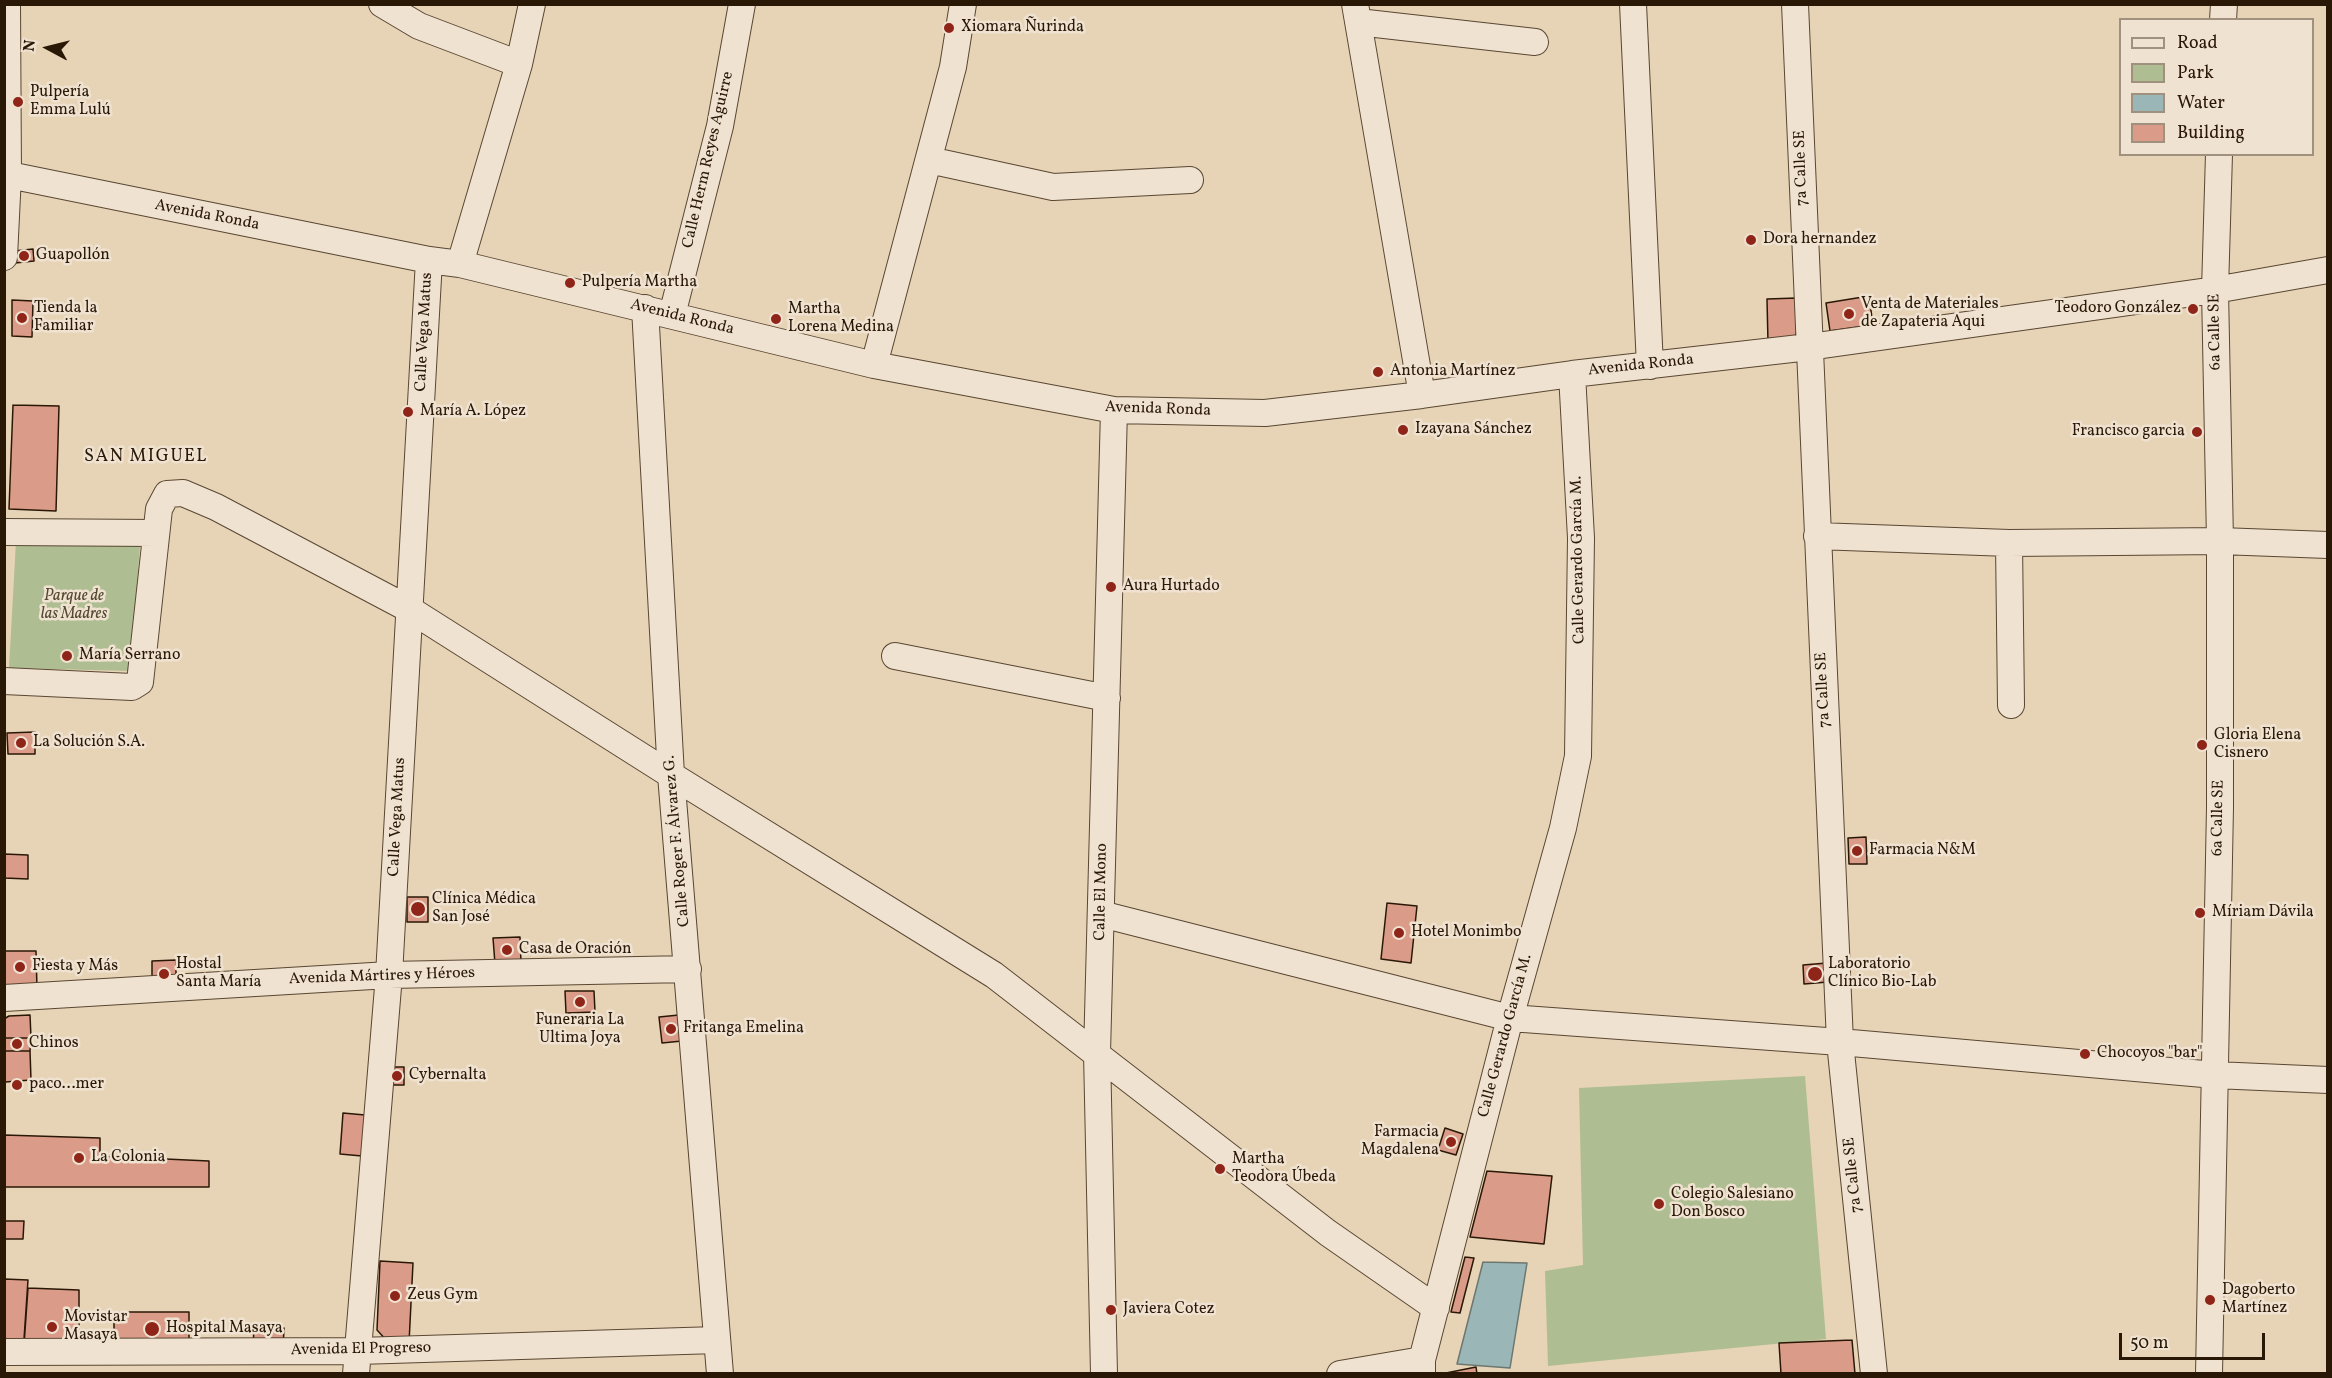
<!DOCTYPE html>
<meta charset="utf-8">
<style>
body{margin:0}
#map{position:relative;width:2332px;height:1378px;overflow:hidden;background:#e7d3b6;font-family:Vollkorn,serif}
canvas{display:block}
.frame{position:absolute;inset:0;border:6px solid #2a1806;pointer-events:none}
.legend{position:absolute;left:2119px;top:18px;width:195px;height:138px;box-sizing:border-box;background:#efe2d0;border:2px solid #a0917f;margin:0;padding:8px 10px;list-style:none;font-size:18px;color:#2a1806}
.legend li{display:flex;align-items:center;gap:12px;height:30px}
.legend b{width:30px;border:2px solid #a0917f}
.north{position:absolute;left:18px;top:18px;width:60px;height:60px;-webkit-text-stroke:4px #efe2d0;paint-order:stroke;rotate:277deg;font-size:16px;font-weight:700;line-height:24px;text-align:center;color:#2a1806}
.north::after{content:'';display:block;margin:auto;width:21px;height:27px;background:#2a1806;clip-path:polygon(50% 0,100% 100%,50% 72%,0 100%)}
.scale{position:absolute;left:2119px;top:1333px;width:146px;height:27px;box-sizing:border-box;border:3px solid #2a1806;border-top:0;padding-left:8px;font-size:18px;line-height:21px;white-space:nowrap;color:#2a1806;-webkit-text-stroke:4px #efe2d0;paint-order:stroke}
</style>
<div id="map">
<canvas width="2332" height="1378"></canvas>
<div class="frame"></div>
<ul class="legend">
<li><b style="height:8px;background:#efe2d0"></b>Road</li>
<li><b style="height:16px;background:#afbe92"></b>Park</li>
<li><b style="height:16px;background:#9ab6b7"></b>Water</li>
<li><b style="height:16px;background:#db9b89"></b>Building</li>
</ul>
<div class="north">N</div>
<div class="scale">50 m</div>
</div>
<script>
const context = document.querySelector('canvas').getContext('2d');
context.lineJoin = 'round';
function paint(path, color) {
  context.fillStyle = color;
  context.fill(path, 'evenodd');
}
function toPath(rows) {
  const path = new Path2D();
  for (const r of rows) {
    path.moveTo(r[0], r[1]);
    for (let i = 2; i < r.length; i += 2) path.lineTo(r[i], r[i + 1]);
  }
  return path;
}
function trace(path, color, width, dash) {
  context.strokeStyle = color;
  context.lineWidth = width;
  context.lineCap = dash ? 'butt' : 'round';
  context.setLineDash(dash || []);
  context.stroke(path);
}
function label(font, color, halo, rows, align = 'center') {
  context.font = font + ' Vollkorn,serif';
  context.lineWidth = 5;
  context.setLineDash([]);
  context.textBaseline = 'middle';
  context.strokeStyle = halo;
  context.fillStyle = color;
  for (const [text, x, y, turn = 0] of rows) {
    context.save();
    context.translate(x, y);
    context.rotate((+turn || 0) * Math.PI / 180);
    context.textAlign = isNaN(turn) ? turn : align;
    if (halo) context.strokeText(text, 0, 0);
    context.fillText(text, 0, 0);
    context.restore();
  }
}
paint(toPath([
 [16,541,140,545,131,671,9,668],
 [1805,1076,1826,1339,1548,1366,1545,1271,1583,1265,1579,1088]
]), '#afbe92');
const water = toPath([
 [1483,1262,1527,1263,1510,1368,1457,1364,1483,1262]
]);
paint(water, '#9ab6b7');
trace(water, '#6d7770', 1.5);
const building = toPath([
 [33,249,34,261,15,263,14,251,33,249],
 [1869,296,1873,325,1830,331,1826,303,1869,296],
 [1797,298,1798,327,1796,335,1785,342,1768,343,1767,299,1797,298],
 [12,300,33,301,32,337,12,336,12,300],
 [13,405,59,406,56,511,9,509,13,405],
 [35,732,35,754,8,754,7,733,35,732],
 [1866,837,1867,864,1849,864,1848,838,1866,837],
 [4,854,28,855,28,879,4,878,4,854],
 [407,897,428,897,428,922,407,922,407,897],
 [1387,903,1417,906,1411,963,1381,959,1387,903],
 [520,937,521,963,495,964,493,938,520,937],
 [4,951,36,951,37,989,8,989,4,982,4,951],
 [176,960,176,987,152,987,152,961,176,960],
 [1827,963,1828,982,1804,984,1803,965,1827,963],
 [565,991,594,991,595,1012,566,1013,565,991],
 [30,1015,31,1038,4,1038,4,1019,9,1016,30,1015],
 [679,1015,682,1041,662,1043,659,1017,679,1015],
 [4,1038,31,1038,30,1051,4,1051,4,1038],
 [4,1051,30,1051,31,1080,5,1082,4,1051],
 [392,1067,404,1067,404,1085,391,1085,392,1067],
 [343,1113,365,1115,362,1156,340,1154,343,1113],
 [1445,1128,1463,1134,1456,1155,1438,1150,1445,1128],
 [4,1135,100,1138,100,1156,209,1161,209,1187,4,1187,4,1135],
 [1487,1171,1552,1176,1544,1244,1470,1237,1487,1171],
 [4,1221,24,1221,23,1239,4,1239,4,1221],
 [1465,1257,1474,1258,1460,1313,1451,1312,1465,1257],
 [380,1261,413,1263,409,1343,388,1342,377,1330,380,1261],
 [4,1279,28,1280,24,1339,7,1339,4,1337,4,1279],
 [28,1288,79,1290,79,1346,24,1345,28,1288],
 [114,1312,189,1312,189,1345,114,1345,114,1312],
 [254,1326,284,1328,283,1351,253,1349,254,1326],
 [1852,1340,1855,1374,1781,1374,1779,1343,1852,1340],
 [1476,1367,1477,1374,1446,1374,1446,1373,1476,1367]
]);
paint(building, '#db9b89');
trace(building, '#2a1806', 1.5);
const minor = toPath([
 [382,4,419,26,519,64],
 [1355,4,1422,395],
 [1633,4,1650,366],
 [1795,4,1840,1042,1874,1374],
 [2223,20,2224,4],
 [1358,22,1535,42],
 [929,160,1053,187,1190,180],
 [4,174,429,260,460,264,874,365,1114,410,1265,413,1422,395,1572,374,1809,347,2215,290,2328,270],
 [4,257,8,175,7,4],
 [460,264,519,64,532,4],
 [645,308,671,775,720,1374],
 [672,315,720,126,742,4],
 [874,365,953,67,963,4],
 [4,532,156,533],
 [1817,536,2009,543,2220,541,2328,545],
 [2009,543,2011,705],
 [895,656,1107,698],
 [4,681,132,687,140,682,159,509,167,494,183,493,216,507,409,609,671,775,994,975,1328,1233,1436,1308],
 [1101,914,1510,1018,1840,1042,2215,1075,2328,1080],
 [4,998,389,975,688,969],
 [4,1352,358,1351,717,1340],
 [356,1374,389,975,429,260],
 [1104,1374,1097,1053,1114,410],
 [1340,1374,1422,1360],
 [1422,1374,1422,1360,1510,1018,1563,828,1578,756,1581,538,1572,374],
 [2209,1374,2220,807,2220,541,2215,290,2219,154]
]);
trace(minor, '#594732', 28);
trace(minor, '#efe2d0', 26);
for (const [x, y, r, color] of [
 [949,28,6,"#8f2418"],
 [18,102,6,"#8f2418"],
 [1751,240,6,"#8f2418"],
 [24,256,6,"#8f2418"],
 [570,283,6,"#8f2418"],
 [2193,309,6,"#8f2418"],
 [1849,314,6,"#8f2418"],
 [22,318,6,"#8f2418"],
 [776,319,6,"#8f2418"],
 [1378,372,6,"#8f2418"],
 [408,412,6,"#8f2418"],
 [1403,430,6,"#8f2418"],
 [2197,432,6,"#8f2418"],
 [1111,587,6,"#8f2418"],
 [67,656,6,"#8f2418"],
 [21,743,6,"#8f2418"],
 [2202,745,6,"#8f2418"],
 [1857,851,6,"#8f2418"],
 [418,909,8,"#8f2418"],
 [2200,913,6,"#8f2418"],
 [1399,933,6,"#8f2418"],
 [507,950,6,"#8f2418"],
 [20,967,6,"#8f2418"],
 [164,974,6,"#8f2418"],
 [1815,974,8,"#8f2418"],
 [580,1002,6,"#8f2418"],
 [671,1029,6,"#8f2418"],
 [17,1044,6,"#8f2418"],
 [2085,1054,6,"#8f2418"],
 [397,1076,6,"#8f2418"],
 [17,1085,6,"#8f2418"],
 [1451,1142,6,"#8f2418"],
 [79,1158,6,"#8f2418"],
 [1220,1169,6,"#8f2418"],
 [1659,1204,6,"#8f2418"],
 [395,1296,6,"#8f2418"],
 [2210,1300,6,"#8f2418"],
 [1111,1310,6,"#8f2418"],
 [52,1327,6,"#8f2418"],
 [152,1329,8,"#8f2418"]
]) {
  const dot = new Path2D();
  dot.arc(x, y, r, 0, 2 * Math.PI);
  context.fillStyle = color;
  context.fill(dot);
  trace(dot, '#efe2d0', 2);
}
label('16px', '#2a1806', '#efe2d0', [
 ["Xiomara Ñurinda",961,28],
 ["Pulpería",30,93],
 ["Emma Lulú",30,111],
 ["Dora hernandez",1763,240],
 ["Guapollón",36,256],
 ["Pulpería Martha",582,283],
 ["Venta de Materiales",1861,305],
 ["de Zapateria Aqui",1861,323],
 ["Tienda la",34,309],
 ["Familiar",34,327],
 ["Teodoro González",2181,309,"right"],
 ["Martha",788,310],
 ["Lorena Medina",788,328],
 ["Antonia Martínez",1390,372],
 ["María A. López",420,412],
 ["Izayana Sánchez",1415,430],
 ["Francisco garcia",2185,432,"right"],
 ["Aura Hurtado",1123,587],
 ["María Serrano",79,656],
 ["Gloria Elena",2214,736],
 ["Cisnero",2214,754],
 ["La Solución S.A.",33,743],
 ["Farmacia N&M",1869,851],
 ["Clínica Médica",432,900],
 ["San José",432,918],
 ["Míriam Dávila",2212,913],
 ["Hotel Monimbo",1411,933],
 ["Casa de Oración",519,950],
 ["Hostal",176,965],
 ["Santa María",176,983],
 ["Laboratorio",1828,965],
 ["Clínico Bio-Lab",1828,983],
 ["Fiesta y Más",32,967],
 ["Funeraria La",580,1021,"center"],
 ["Ultima Joya",580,1039,"center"],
 ["Fritanga Emelina",683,1029],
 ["Chinos",29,1044],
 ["Chocoyos \"bar\"",2097,1054],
 ["Cybernalta",409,1076],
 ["paco...mer",29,1085],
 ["Farmacia",1439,1133,"right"],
 ["Magdalena",1439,1151,"right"],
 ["La Colonia",91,1158],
 ["Martha",1232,1160],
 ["Teodora Úbeda",1232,1178],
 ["Colegio Salesiano",1671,1195],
 ["Don Bosco",1671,1213],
 ["Dagoberto",2222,1291],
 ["Martínez",2222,1309],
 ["Zeus Gym",407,1296],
 ["Javiera Cotez",1123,1310],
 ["Movistar",64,1318],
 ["Masaya",64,1336],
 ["Hospital Masaya",166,1329]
], 'left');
label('16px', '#2a1806', '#efe2d0', [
 ["Calle Herm Reyes Aguirre",709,160,-77],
 ["7a Calle SE",1802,168,-92],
 ["Avenida Ronda",207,216,11],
 ["Avenida Ronda",682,318,14],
 ["Calle Vega Matus",425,332,-87],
 ["6a Calle SE",2216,332,-91],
 ["Avenida Ronda",1641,366,-6],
 ["Avenida Ronda",1158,410,2],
 ["Calle Gerardo García M.",1579,560,-91],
 ["7a Calle SE",1824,690,-93],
 ["Calle Vega Matus",398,817,-87],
 ["6a Calle SE",2219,818,-89],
 ["Calle Roger F. Álvarez G.",678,841,-95],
 ["Calle El Mono",1102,892,-89],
 ["Avenida Mártires y Héroes",382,977,-2],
 ["Calle Gerardo García M.",1506,1036,-75],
 ["7a Calle SE",1854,1175,-96],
 ["Avenida El Progreso",361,1350,-1]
]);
label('italic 16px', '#524a30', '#efe2d0', [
 ["Parque de",74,597],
 ["las Madres",74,615]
]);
context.letterSpacing = '1.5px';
label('18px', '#2a1806', '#efe2d0', [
 ["SAN MIGUEL",146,458]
]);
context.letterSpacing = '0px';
</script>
